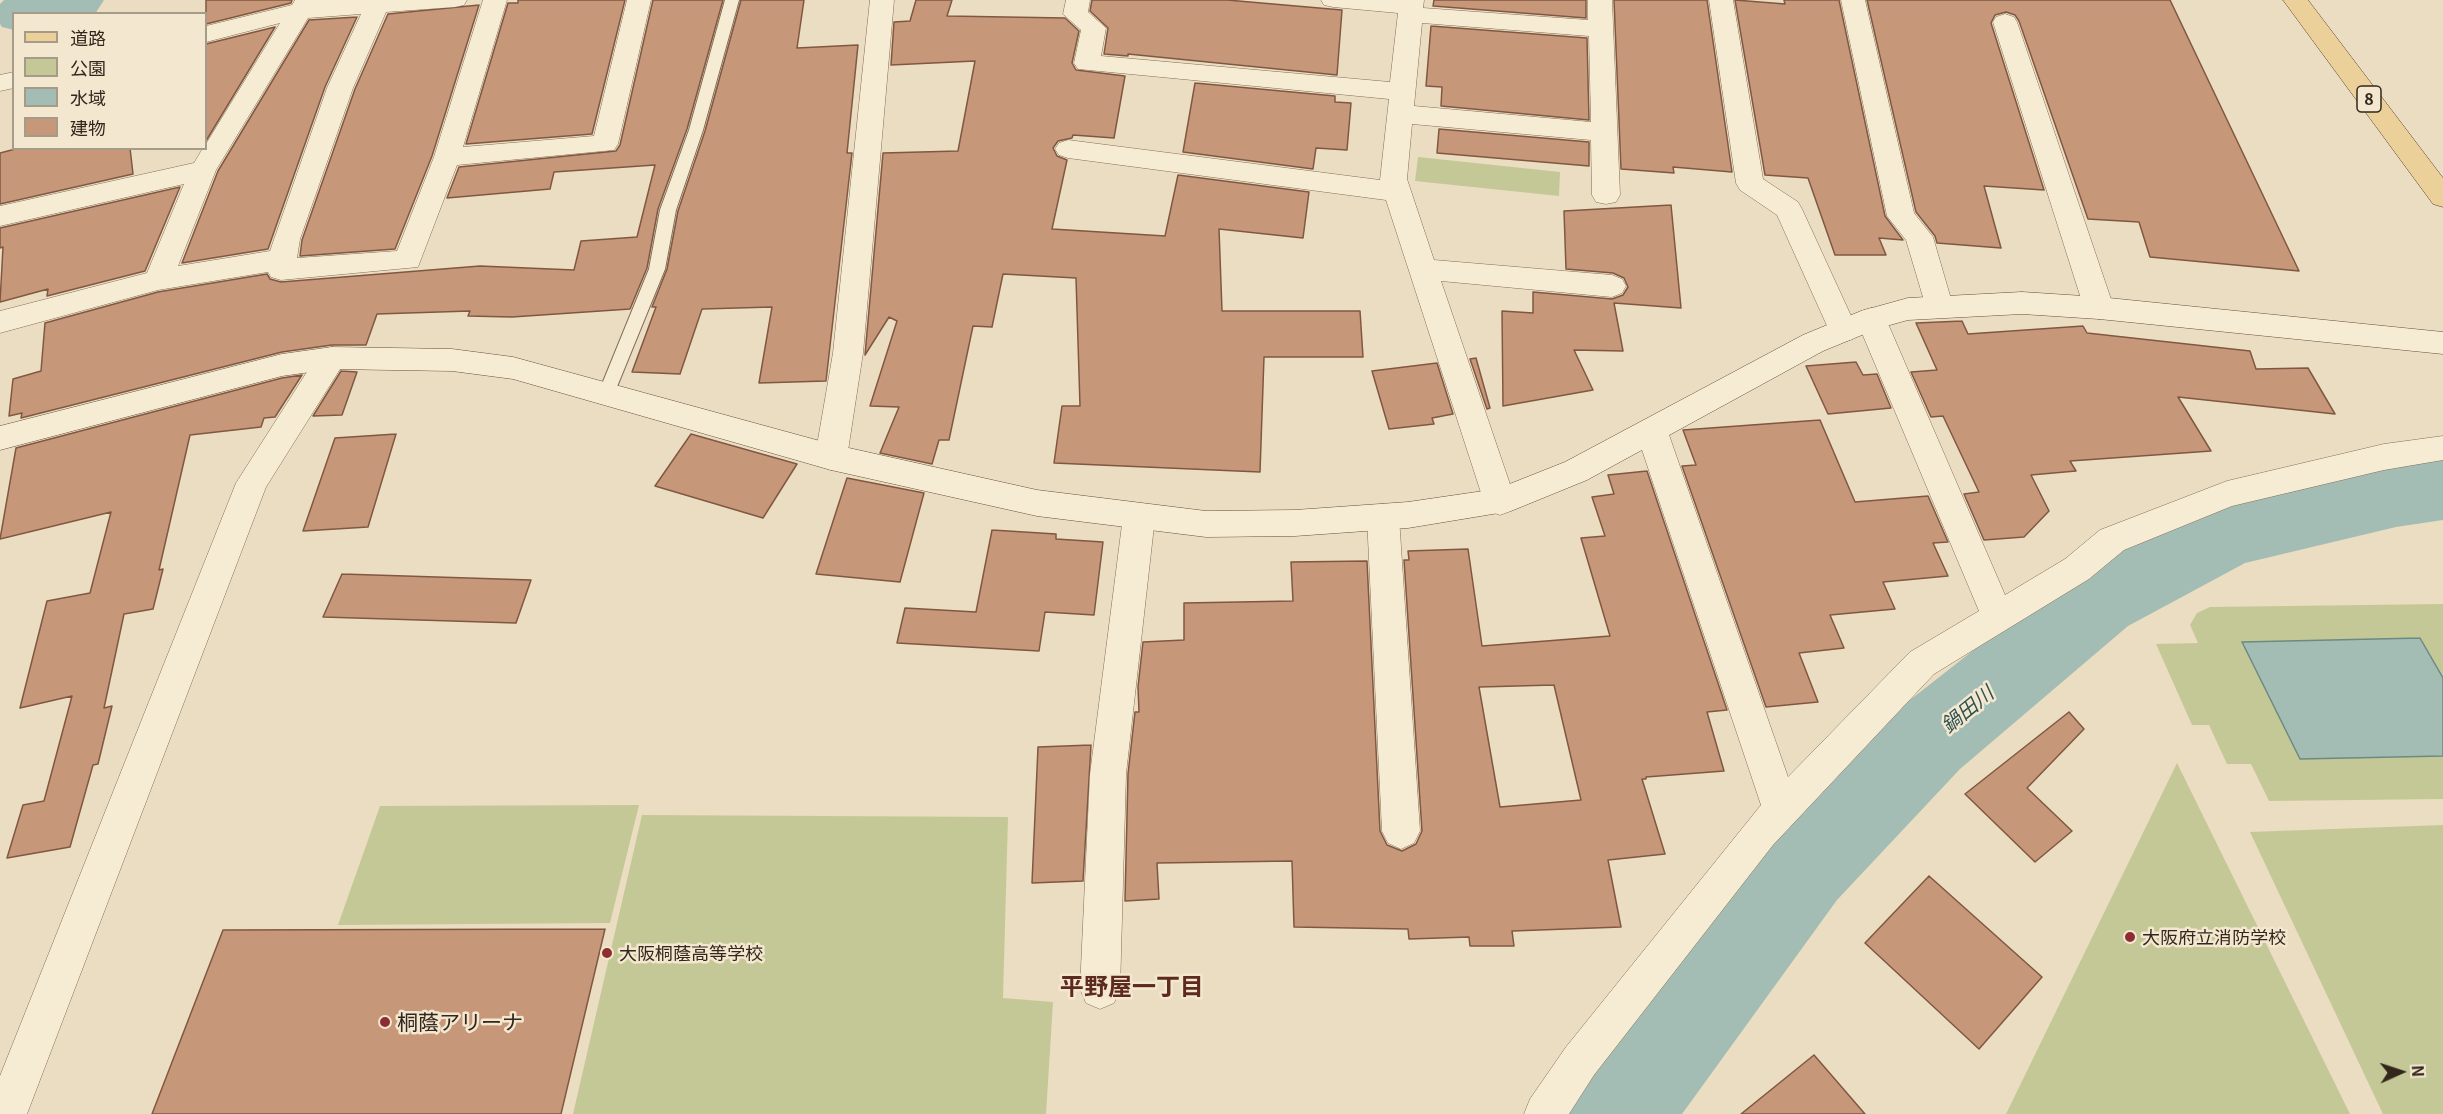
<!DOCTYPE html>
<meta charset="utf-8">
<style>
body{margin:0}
#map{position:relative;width:2443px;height:1114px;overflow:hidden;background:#ebddc1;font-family:Georgia,"Noto Sans JP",serif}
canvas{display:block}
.legend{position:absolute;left:12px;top:12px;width:195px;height:138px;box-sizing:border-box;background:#f3e7d0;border:2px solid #a69a88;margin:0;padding:8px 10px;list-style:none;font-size:18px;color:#33271d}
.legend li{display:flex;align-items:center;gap:12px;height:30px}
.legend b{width:30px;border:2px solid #a69a88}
.north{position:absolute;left:2371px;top:1042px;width:60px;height:60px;-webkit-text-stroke:4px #f3e7d0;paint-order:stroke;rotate:87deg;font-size:16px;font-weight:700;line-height:24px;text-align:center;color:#33271d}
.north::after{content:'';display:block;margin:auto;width:21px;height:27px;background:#33271d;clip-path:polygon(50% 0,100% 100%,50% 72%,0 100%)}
</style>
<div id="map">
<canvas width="2443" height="1114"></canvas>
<ul class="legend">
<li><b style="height:8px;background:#ecd09a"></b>道路</li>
<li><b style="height:16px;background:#c4c896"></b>公園</li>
<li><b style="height:16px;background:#a3bdb5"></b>水域</li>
<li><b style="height:16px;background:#c79779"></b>建物</li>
</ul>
<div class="north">N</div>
</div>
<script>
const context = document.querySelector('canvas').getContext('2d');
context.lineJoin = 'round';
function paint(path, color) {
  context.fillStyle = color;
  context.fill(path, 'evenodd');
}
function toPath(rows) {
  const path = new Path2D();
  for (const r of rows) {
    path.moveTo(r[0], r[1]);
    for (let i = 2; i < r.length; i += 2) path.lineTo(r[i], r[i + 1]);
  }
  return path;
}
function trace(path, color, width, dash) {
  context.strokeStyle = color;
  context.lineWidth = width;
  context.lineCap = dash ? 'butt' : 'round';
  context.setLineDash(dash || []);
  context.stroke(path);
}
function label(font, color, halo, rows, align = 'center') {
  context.font = font + ' Georgia,"Noto Sans JP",serif';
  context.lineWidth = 5;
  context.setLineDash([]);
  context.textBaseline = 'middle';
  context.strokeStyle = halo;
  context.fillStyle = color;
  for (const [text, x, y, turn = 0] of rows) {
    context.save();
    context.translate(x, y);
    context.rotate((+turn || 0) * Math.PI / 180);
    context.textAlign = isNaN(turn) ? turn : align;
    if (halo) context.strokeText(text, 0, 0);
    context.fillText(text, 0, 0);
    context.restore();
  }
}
paint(toPath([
 [1418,157,1560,172,1559,196,1415,181],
 [2443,604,2443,799,2269,801,2251,764,2227,764,2209,725,2192,725,2156,644,2198,643,2190,625,2197,613,2210,607],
 [2177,763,2350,1114,2006,1114],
 [639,805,610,923,338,925,380,806],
 [642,815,1008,817,1003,998,1053,1002,1046,1114,573,1114],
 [2443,825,2443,1114,2383,1114,2250,832]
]), '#c4c896');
const water = toPath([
 [2420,638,2443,678,2443,756,2300,759,2242,642,2420,638]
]);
paint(water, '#a3bdb5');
trace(water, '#6b8a82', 1.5);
paint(toPath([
 [104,0,95,14,14,14,14,30,2,27,0,24,0,4,4,0,104,0],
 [2443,456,2443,520,2396,527,2245,563,2128,626,1960,769,1837,900,1682,1114,1566,1114,1581,1077,1771,836,1896,711,2068,576,2197,510,2226,500,2396,461,2443,456]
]), '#a3bdb5');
const building = toPath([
 [206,0,292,0,291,3,206,24,206,0],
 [518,0,625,0,592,134,466,144,508,3,518,3,518,0],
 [653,0,723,0,687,129,658,209,647,268,630,309,512,317,468,316,470,311,377,314,366,345,332,345,282,352,21,418,22,413,9,416,13,379,41,371,45,323,158,292,267,274,270,279,281,282,480,266,574,270,581,241,637,237,655,165,554,172,550,189,447,198,459,167,616,151,620,145,653,0],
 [741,0,804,0,797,48,858,45,847,153,852,153,826,381,759,383,772,307,702,309,680,374,632,372,656,307,652,307,667,269,678,211,705,131,741,0],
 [916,0,952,0,947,16,1065,18,1079,31,1072,63,1076,70,1125,76,1114,138,1073,135,1072,138,1058,141,1053,148,1057,156,1067,160,1052,229,1165,236,1178,175,1309,192,1303,238,1219,229,1222,311,1360,311,1363,357,1264,357,1260,472,1054,463,1062,406,1080,406,1076,278,1003,274,992,327,973,326,949,440,939,440,932,464,880,453,899,407,870,406,897,321,889,317,865,355,883,153,958,151,975,61,891,65,894,22,910,21,916,0],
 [1092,0,1227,0,1342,10,1337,75,1128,54,1128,56,1104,54,1108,28,1090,11,1092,0],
 [1434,0,1586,0,1586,18,1433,6,1434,0],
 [1614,0,1707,0,1732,172,1673,167,1674,173,1621,169,1614,0],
 [1735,0,1785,4,1784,0,1839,0,1885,216,1903,240,1879,238,1886,255,1835,255,1808,178,1765,175,1735,0],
 [1867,0,2170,0,2299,271,2150,257,2139,222,2088,219,2019,21,2015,15,2006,12,1995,15,1991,23,2044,190,1984,186,2001,248,1937,243,1935,236,1916,212,1867,0],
 [479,5,432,156,395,249,300,256,302,240,355,89,388,14,479,5],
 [357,17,325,87,268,249,182,263,218,171,309,20,357,17],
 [1431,26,1587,38,1589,120,1441,106,1442,87,1426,86,1431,26],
 [275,27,206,141,206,44,275,27],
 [1195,83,1335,96,1335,102,1351,103,1347,150,1316,148,1313,169,1183,152,1195,83],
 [1439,129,1589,142,1589,166,1437,153,1439,129],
 [19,148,130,148,133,174,0,204,0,153,19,148],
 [180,187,145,271,47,296,48,289,0,302,3,247,0,248,0,228,180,187],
 [1671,205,1681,308,1614,303,1623,351,1574,350,1593,390,1503,406,1502,311,1533,313,1533,292,1612,299,1623,295,1628,287,1624,278,1613,273,1566,269,1564,211,1671,205],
 [1962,321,1968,334,2083,326,2087,333,2250,351,2256,369,2308,368,2335,414,2178,397,2211,451,2070,461,2076,471,2031,475,2049,511,2024,537,1984,540,1964,494,1979,492,1943,416,1931,417,1911,372,1937,370,1916,323,1962,321],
 [1476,358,1490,408,1487,409,1470,359,1476,358],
 [1856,362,1863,375,1877,374,1891,408,1828,414,1806,366,1856,362],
 [1437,363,1453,414,1432,418,1434,424,1389,429,1372,371,1437,363],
 [341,371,357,372,342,415,313,416,341,371],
 [302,375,275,417,264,418,261,427,190,435,159,570,163,569,153,609,124,614,104,708,112,706,98,764,93,765,70,847,7,858,23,805,44,801,72,696,20,708,47,601,90,593,111,512,0,539,16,448,282,378,302,375],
 [1820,420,1855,502,1928,496,1948,542,1933,543,1948,576,1883,582,1895,609,1830,615,1844,648,1799,653,1818,702,1766,707,1682,466,1696,465,1683,430,1820,420],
 [396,434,368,527,303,531,335,438,396,434],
 [691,434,797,464,763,518,655,486,691,434],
 [1647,471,1727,710,1707,712,1724,771,1646,777,1646,779,1642,779,1665,854,1608,860,1621,927,1512,931,1514,946,1470,946,1469,937,1409,939,1408,929,1294,927,1292,861,1157,863,1159,899,1125,901,1128,774,1135,712,1139,712,1138,687,1143,642,1184,640,1184,603,1293,601,1291,562,1367,561,1380,831,1387,845,1402,851,1416,844,1422,831,1404,560,1409,560,1408,551,1468,549,1482,646,1610,636,1581,538,1605,536,1592,497,1614,494,1608,475,1647,471],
 [1554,685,1581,800,1500,807,1479,687,1554,685],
 [847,478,924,493,900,582,816,574,847,478],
 [992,530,1056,534,1056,539,1103,542,1094,615,1045,612,1039,651,897,643,905,608,976,612,992,530],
 [342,574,531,580,516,623,323,617,342,574],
 [2069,712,2084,729,2027,788,2072,831,2035,862,1965,794,2069,712],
 [1091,745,1083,881,1032,883,1038,747,1091,745],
 [1929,876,2042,977,1979,1049,1865,943,1929,876],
 [605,929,561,1114,152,1114,223,930,605,929],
 [1814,1055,1865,1114,1741,1114,1814,1055]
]);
paint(building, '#c79779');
trace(building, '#805841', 1.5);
const lane = toPath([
 [725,0,739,0,703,130,676,210,665,269,614,394,612,399,606,400,600,399,598,394,649,269,660,210,689,130,725,0]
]);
const street = toPath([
 [295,0,467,0,464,5,455,7,386,12,353,88,300,239,297,258,397,251,434,157,483,0,507,0,463,147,594,136,627,0,651,0,618,144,614,150,457,165,418,267,281,280,271,277,268,272,158,290,0,333,0,311,147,273,184,184,0,226,0,206,194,163,203,148,206,148,206,144,280,23,206,42,206,26,292,5,295,0],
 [361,14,327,88,270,251,178,266,216,170,308,18,361,14],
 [870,0,894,0,863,353,847,457,842,466,831,470,820,466,815,457,833,353,870,0],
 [1066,0,1090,0,1088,12,1106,28,1101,56,1390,82,1398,13,1333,7,1324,5,1321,0,1424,0,1423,8,1588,20,1588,0,1612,0,1620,195,1616,202,1606,204,1596,202,1592,195,1591,140,1412,124,1407,179,1434,260,1612,275,1622,279,1626,286,1622,293,1612,297,1441,281,1516,502,1511,511,1500,515,1489,511,1484,502,1386,200,1068,158,1059,155,1055,149,1059,143,1068,140,1380,180,1389,99,1078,69,1074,63,1081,30,1063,14,1066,0],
 [1422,23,1589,36,1591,122,1414,106,1422,23],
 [1709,0,1733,0,1763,179,1798,202,1802,209,1858,331,1853,339,1843,342,1833,339,1777,215,1740,190,1736,183,1709,0],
 [1841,0,1865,0,1914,213,1933,237,1953,306,1948,314,1938,317,1928,314,1906,240,1887,216,1841,0],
 [2005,14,2014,17,2017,22,2114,308,2109,316,2099,319,2089,316,2084,308,1993,22,1996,17,2005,14],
 [14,72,14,88,0,91,0,75,14,72],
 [1871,308,1881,311,1886,319,2005,595,2065,559,2100,530,2227,481,2384,444,2443,436,2443,460,2384,470,2232,506,2124,550,2089,579,1934,674,1773,845,1594,1075,1569,1114,1524,1114,1530,1099,1566,1047,1761,805,1636,432,1641,423,1652,420,1663,423,1668,432,1788,777,1910,652,1979,611,1856,319,1861,311,1871,308],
 [332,347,343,350,347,358,266,487,27,1114,0,1114,0,1076,236,483,321,350,332,347],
 [1139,504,1150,508,1155,517,1126,774,1120,989,1114,1003,1100,1009,1086,1003,1080,989,1090,774,1123,517,1128,508,1139,504],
 [1383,504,1394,508,1399,517,1420,831,1414,843,1401,849,1388,843,1382,831,1367,517,1372,508,1383,504]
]);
const secondary = toPath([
 [2022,292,2099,297,2443,332,2443,354,2099,319,2022,314,1908,320,1879,328,1823,351,1587,480,1511,511,1408,528,1295,536,1206,537,1037,516,831,470,513,379,452,371,332,369,282,376,0,450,0,426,282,354,332,347,452,349,513,357,831,444,1037,490,1206,511,1295,510,1408,502,1497,489,1565,462,1803,335,1861,311,1908,298,2022,292]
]);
const primary = toPath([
 [2283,0,2308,0,2443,178,2443,207,2433,204,2283,0]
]);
trace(lane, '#836e5a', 2);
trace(street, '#836e5a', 1);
trace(secondary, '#65503d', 1);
trace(primary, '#513d2e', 1);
paint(lane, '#f6ebd3');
paint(street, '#f6ebd3');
paint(secondary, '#f6ebd3');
paint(primary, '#ecd09a');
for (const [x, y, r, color] of [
 [2130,937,6,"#8e2d31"],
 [607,953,6,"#8e2d31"],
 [385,1022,6,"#8e2d31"]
]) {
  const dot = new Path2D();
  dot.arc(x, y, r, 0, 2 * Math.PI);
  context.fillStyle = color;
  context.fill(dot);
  trace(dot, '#f3e7d0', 2);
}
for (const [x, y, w] of [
 [2369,99,24]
]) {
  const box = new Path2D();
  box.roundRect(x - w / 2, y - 13, w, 26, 4.5);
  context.fillStyle = '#f3e7d0';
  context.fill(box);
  trace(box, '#33271d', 1.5);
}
label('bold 16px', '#33271d', null, [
 ["8",2369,99]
]);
label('18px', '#33271d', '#f3e7d0', [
 ["大阪府立消防学校",2142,937],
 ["大阪桐蔭高等学校",619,953]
], 'left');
label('italic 20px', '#2d524f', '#f3e7d0', [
 ["鍋田川",1967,709,-39]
]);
label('21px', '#33271d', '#f3e7d0', [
 ["桐蔭アリーナ",397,1022]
], 'left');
label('bold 24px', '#5d2a1f', '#f3e7d0', [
 ["平野屋一丁目",1132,986]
]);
</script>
